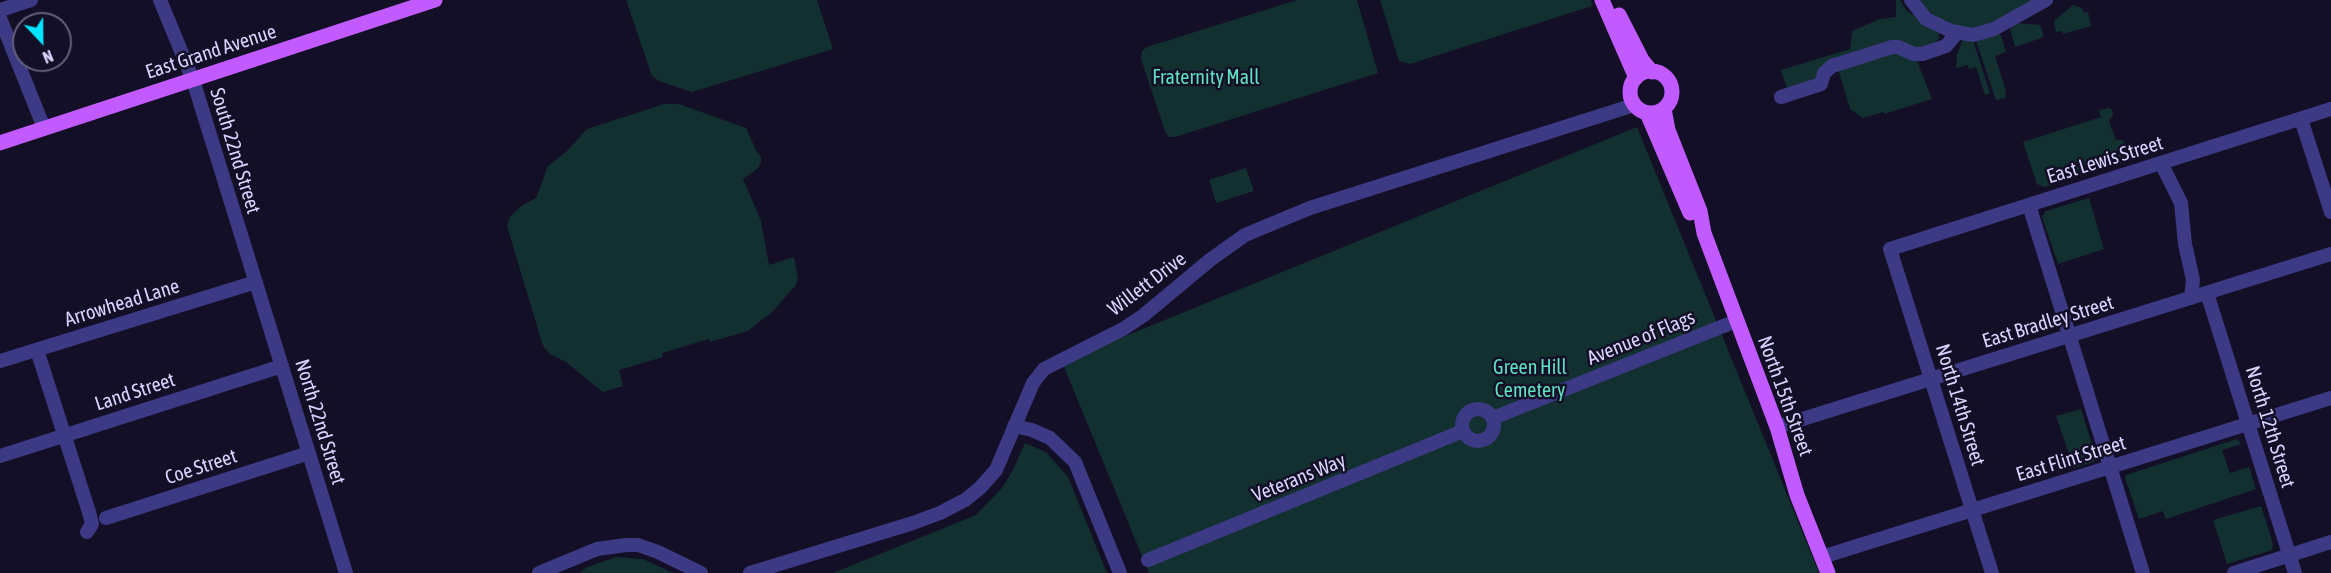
<!DOCTYPE html>
<style>
body{margin:0}
#map{position:relative;width:2331px;height:573px;overflow:hidden;background:#130f26;font-family:"Asap Condensed",sans-serif}
canvas{display:block}
.north{position:absolute;left:12px;top:12px;width:60px;height:60px;box-sizing:border-box;background:#130f26;border:2px solid #625e7d;border-radius:50%;rotate:158deg;font-size:16px;font-weight:700;line-height:24px;text-align:center;color:#d9d4ff}
.north::after{content:'';display:block;margin:auto;width:21px;height:27px;background:#00e5ff;clip-path:polygon(50% 0,100% 100%,50% 72%,0 100%)}
</style>
<div id="map">
<canvas width="2331" height="573"></canvas>
<div class="north">N</div>
</div>
<script>
const context = document.querySelector('canvas').getContext('2d');
context.lineJoin = 'round';
function paint(path, color) {
  context.fillStyle = color;
  context.fill(path, 'evenodd');
}
function toPath(rows) {
  const path = new Path2D();
  for (const r of rows) {
    if (r.length === 3) {
      path.moveTo(r[0] + r[2], r[1]);
      path.arc(r[0], r[1], r[2], 0, 2 * Math.PI);
      continue;
    }
    path.moveTo(r[0], r[1]);
    for (let i = 2; i < r.length; i += 2) path.lineTo(r[i], r[i + 1]);
  }
  return path;
}
function trace(path, color, width, dash) {
  context.strokeStyle = color;
  context.lineWidth = width;
  context.lineCap = dash ? 'butt' : 'round';
  context.setLineDash(dash || []);
  context.stroke(path);
}
function label(font, color, halo, rows, align = 'center') {
  context.font = font + ' "Asap Condensed",sans-serif';
  context.lineWidth = 5;
  context.setLineDash([]);
  context.textBaseline = 'middle';
  context.strokeStyle = halo;
  context.fillStyle = color;
  for (const [text, x, y, turn = 0] of rows) {
    context.save();
    context.translate(x, y);
    context.rotate((+turn || 0) * Math.PI / 180);
    context.textAlign = isNaN(turn) ? turn : align;
    if (halo) context.strokeText(text, 0, 0);
    context.fillText(text, 0, 0);
    context.restore();
  }
}
paint(toPath([
 [626,0,817,0,833,49,692,92,659,81,652,76],
 [1297,0,1357,0,1378,73,1175,137,1169,137,1165,131,1141,59,1142,51,1147,47],
 [1380,0,1591,0,1592,6,1410,64,1399,61],
 [1896,0,1900,0,1907,11,1939,31,1939,38,1935,43,1918,50,1900,43,1788,92,1781,70,1850,49,1852,31,1880,19,1896,17],
 [1920,0,2035,0,2008,17,1966,31,1929,15],
 [2073,5,2082,8,2084,13,2088,12,2091,26,2063,34,2062,31,2056,32,2054,21],
 [2017,23,2040,25,2044,37,2015,47,2010,29],
 [2000,33,2006,52,1995,56,2006,91,2005,98,1996,100,1976,41],
 [1963,39,1973,40,1990,93,1985,95,1976,67,1969,69,1968,65,1956,68,1957,54],
 [1895,51,1916,58,1932,99,1884,114,1883,112,1863,118,1850,109,1838,69],
 [664,104,679,104,746,128,756,150,761,157,761,162,758,168,743,179,761,221,769,265,794,257,798,278,796,285,773,311,748,331,710,342,709,339,662,353,663,357,619,370,623,386,603,392,566,362,550,354,543,346,507,226,510,217,521,206,536,198,548,166,567,151,587,129],
 [2109,108,2112,110,2113,115,2109,121,2116,140,2122,140,2139,158,2044,187,2037,184,2023,142,2101,117,2099,110],
 [1637,127,1819,573,1149,573,1062,362],
 [1246,168,1254,191,1216,203,1209,180],
 [2089,198,2104,249,2058,264,2042,217,2046,211],
 [2081,409,2096,457,2094,462,2074,468,2056,416],
 [2237,439,2241,444,2222,450,2230,473,2249,467,2256,489,2166,519,2163,511,2139,519,2125,478,2126,475],
 [1025,443,1046,452,1068,477,1107,573,833,573,976,515,1002,488,1013,470],
 [2261,506,2273,544,2272,550,2227,564,2213,520],
 [616,557,643,559,673,573,580,573,587,567]
]), '#12302f');
trace(toPath([
 [160,0,193,80,346,573],
 [1911,0,1926,19,1951,31,1973,35,1994,29,2046,0],
 [0,10,31,0],
 [0,18,44,128],
 [1781,97,1821,84,1824,73,1832,66,1892,47,1898,47,1914,54,1922,54,1946,46,1958,32],
 [2301,119,2331,212],
 [2161,163,2181,203,2185,244,2193,280,2191,298],
 [2029,205,2143,573],
 [2207,293,2295,573],
 [37,350,89,512,92,524,87,532],
 [0,361,256,282],
 [1478,425,16],
 [1493,418,1736,321],
 [1014,426,1032,430,1050,438,1075,462,1120,573],
 [1777,427,2331,254],
 [0,456,282,366],
 [106,518,309,453],
 [1822,557,2331,398],
 [1148,560,1463,431],
 [539,573,597,549,626,545,638,545,658,552,701,573],
 [750,573,913,523,940,513,965,500,980,488,996,470,1033,383,1044,369,1123,329,1144,315,1210,260,1245,235,1310,208,1634,105],
 [1992,573,1890,249,2331,109],
 [2234,573,2331,542]
]), '#3d3a85', 14);
trace(toPath([
 [1602,0,1636,78],
 [1619,15,1642,60,1652,72],
 [1651,92,21],
 [1664,109,1668,130,1700,211,1704,233,1777,427,1797,495,1828,573],
 [1647,113,1690,213],
 [0,143,435,0]
]), '#c25bff', 15);
label('20px', '#d9d4ff', '#130f26', [
 ["East Grand Avenue",211,52,-18],
 ["South 22nd Street",235,151,73],
 ["East Lewis Street",2105,160,-17],
 ["Willett Drive",1147,284,-37],
 ["Arrowhead Lane",122,303,-17],
 ["East Bradley Street",2048,322,-17],
 ["Avenue of Flags",1641,338,-22],
 ["Land Street",135,392,-18],
 ["North 15th Street",1785,396,70],
 ["North 14th Street",1960,405,73],
 ["North 22nd Street",320,422,73],
 ["North 12th Street",2270,427,73],
 ["East Flint Street",2071,459,-17],
 ["Coe Street",201,467,-18],
 ["Veterans Way",1299,478,-22]
]);
label('20px', '#5fe0c0', '#130f26', [
 ["Fraternity Mall",1206,78],
 ["Green Hill",1530,368],
 ["Cemetery",1530,391]
]);
</script>
